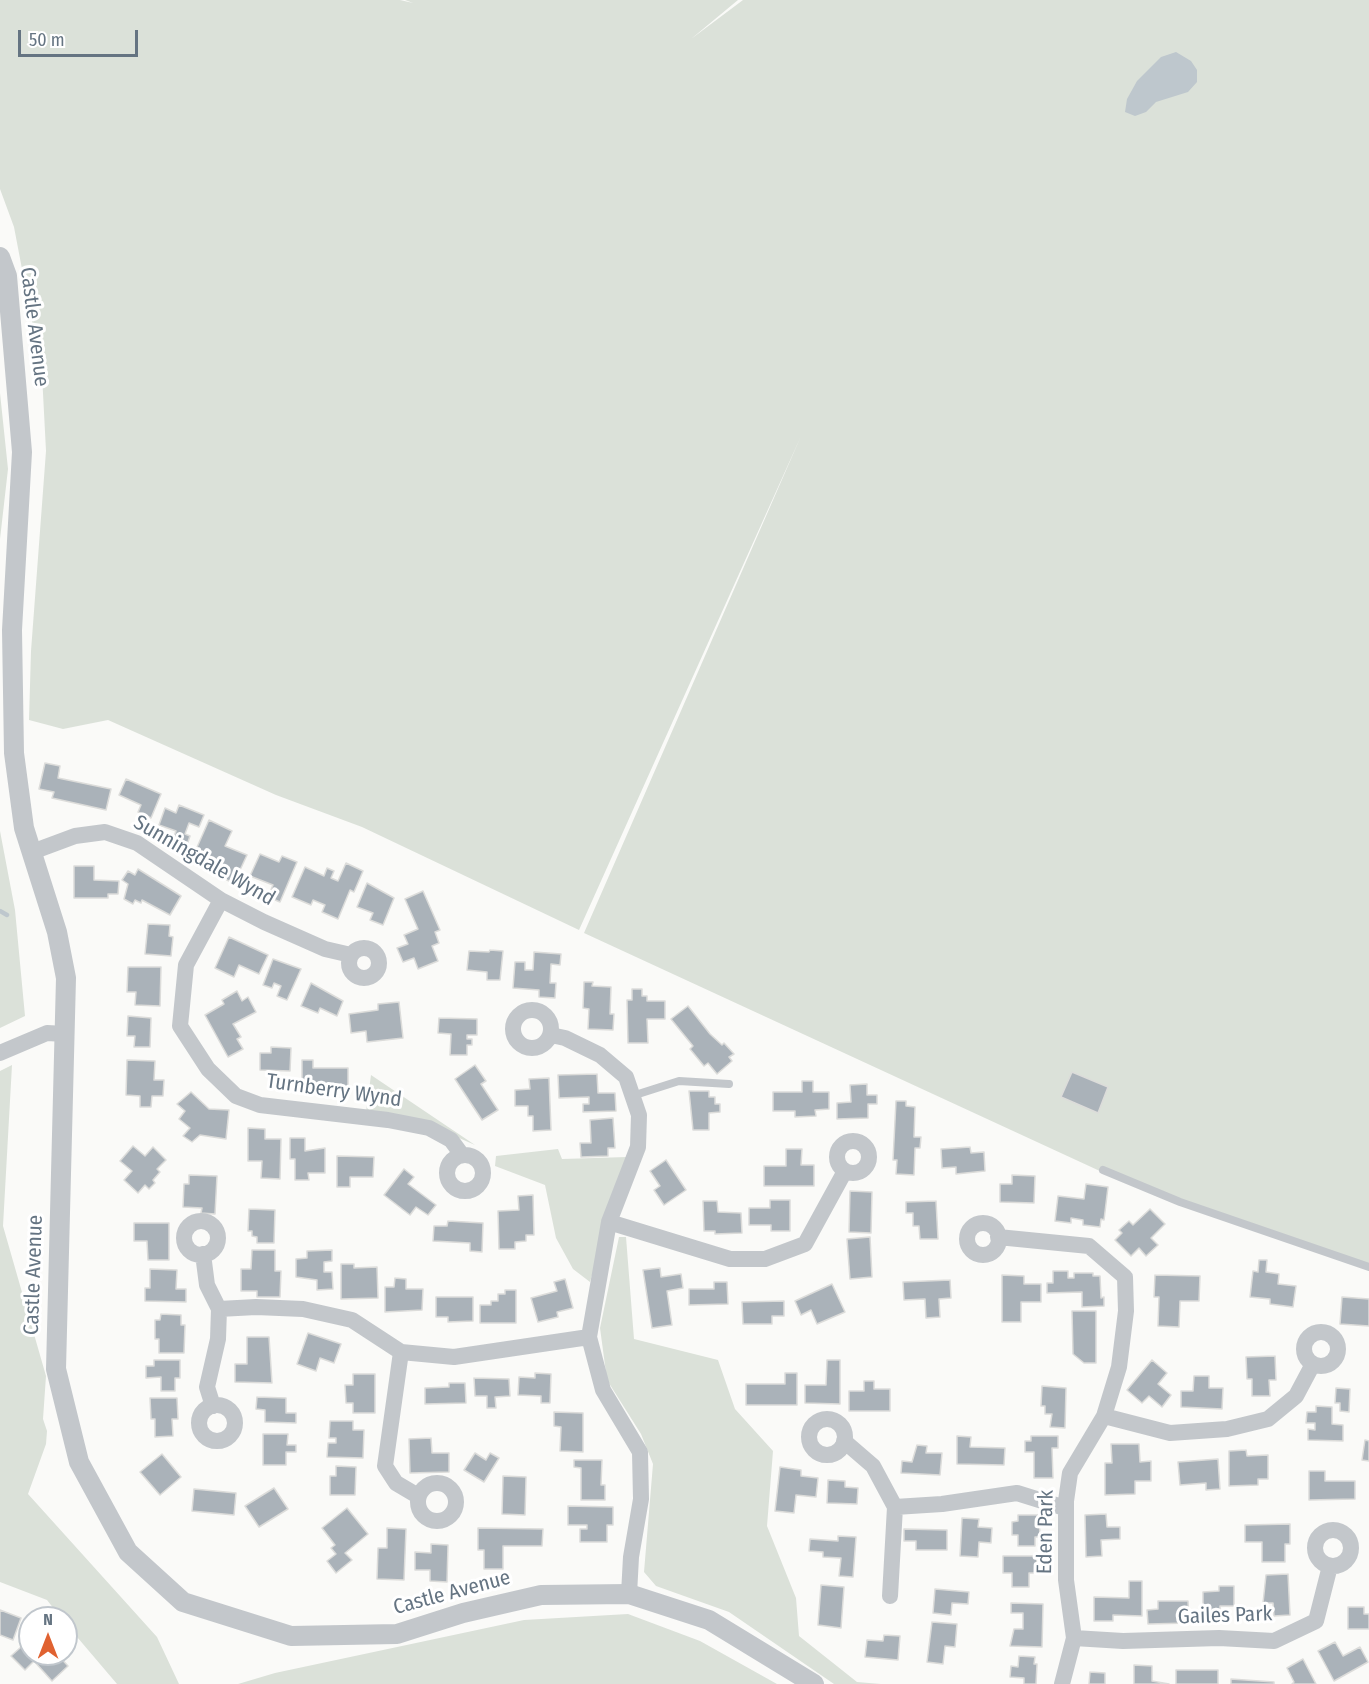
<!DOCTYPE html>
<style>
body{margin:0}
#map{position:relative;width:1369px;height:1684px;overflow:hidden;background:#fafaf8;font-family:"Fira Sans Condensed",sans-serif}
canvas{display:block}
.north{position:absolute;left:18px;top:1606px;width:60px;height:60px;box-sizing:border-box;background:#fff;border:2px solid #c1c7cd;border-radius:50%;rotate:0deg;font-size:16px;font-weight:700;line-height:24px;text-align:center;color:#657482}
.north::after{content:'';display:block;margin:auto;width:21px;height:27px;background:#e06231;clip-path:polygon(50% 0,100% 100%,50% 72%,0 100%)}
.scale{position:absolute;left:18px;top:30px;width:120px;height:27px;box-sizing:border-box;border:3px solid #657482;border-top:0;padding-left:8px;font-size:18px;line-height:21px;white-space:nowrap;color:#657482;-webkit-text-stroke:4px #fff;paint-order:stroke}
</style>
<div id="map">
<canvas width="1369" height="1684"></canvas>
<div class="north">N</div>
<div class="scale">50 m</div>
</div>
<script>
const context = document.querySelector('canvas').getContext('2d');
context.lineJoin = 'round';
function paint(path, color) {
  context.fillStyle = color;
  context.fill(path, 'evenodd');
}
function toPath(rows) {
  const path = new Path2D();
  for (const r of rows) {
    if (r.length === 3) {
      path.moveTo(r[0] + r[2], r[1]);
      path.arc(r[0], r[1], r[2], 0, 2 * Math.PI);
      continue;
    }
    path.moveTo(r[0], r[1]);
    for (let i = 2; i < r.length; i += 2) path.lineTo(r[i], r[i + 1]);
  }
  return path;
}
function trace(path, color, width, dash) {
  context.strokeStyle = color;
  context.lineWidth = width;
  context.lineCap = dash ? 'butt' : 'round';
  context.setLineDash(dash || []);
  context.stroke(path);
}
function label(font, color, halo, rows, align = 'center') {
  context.font = font + ' "Fira Sans Condensed",sans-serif';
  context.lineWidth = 6;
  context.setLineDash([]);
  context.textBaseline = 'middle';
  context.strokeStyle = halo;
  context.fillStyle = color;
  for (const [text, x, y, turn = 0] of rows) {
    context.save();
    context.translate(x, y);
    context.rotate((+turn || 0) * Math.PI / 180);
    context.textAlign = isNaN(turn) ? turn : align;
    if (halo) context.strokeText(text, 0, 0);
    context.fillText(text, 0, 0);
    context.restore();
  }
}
paint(toPath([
 [0,0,400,0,413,3,405,0,738,0,691,39,743,0,1369,0,1369,1270,1102,1172,584,933,801,436,579,930,362,827,276,795,108,720,63,729,29,720,31,651,46,451,42,374,14,227,0,189],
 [0,393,8,469,0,539],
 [0,831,15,910,25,1016,0,1028],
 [12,1065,3,1226,46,1376,43,1419,47,1431,46,1444,28,1494,157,1637,179,1684,117,1684,66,1624,66,1618,61,1618,47,1600,0,1582,0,1071],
 [371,1075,475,1145,425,1123,366,1112],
 [558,1149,562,1159,627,1157,590,1282,573,1269,556,1238,545,1185,495,1166,496,1156],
 [619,1237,626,1237,634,1339,718,1360,735,1409,773,1451,767,1526,796,1598,799,1636,857,1682,881,1684,834,1684,729,1612,656,1586,644,1572,653,1464,641,1434,607,1380,600,1328],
 [628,1614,700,1641,777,1684,238,1684,275,1673,524,1620]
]), '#dbe1d9');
paint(toPath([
 [1176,52,1191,61,1197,70,1197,82,1188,92,1156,102,1146,112,1135,116,1125,112,1127,99,1137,81,1161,57]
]), '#bec7cd');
trace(toPath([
 [0,911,7,915]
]), '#bec7cd', 4.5);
const building = toPath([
 [45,763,60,766,58,778,111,789,106,810,52,798,54,792,39,789,45,763],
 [126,779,161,794,151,818,138,812,141,805,119,795,126,779],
 [179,805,204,815,199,827,189,823,185,834,190,836,186,848,172,842,176,831,159,825,165,808,176,813,179,805],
 [209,820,232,831,225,846,247,855,234,883,217,876,222,866,194,854,209,820],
 [260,854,279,862,282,856,297,862,280,902,268,897,273,885,250,876,260,854],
 [346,863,363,871,354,892,350,890,338,919,322,912,325,905,313,900,311,905,292,897,305,867,324,876,327,868,334,871,331,878,338,881,346,863],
 [74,866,94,866,94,880,119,881,118,894,108,894,108,898,74,898,74,866],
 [138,869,181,896,170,915,142,900,141,903,135,900,133,904,124,899,128,884,122,880,128,871,135,875,138,869],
 [367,883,394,898,383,925,370,920,373,913,357,907,367,883],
 [423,891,440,930,435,932,439,943,432,946,438,961,418,969,414,958,403,962,397,948,408,944,404,935,418,929,405,899,423,891],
 [148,924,170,925,169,936,173,937,171,956,145,954,148,924],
 [229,937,268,955,259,974,239,965,234,977,215,968,229,937],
 [490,950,503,951,500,980,487,980,487,972,467,970,469,951,489,952,490,950],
 [534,952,561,954,560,965,551,964,550,983,556,983,555,998,539,997,539,990,513,988,515,962,525,962,525,970,533,970,534,952],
 [273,959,301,969,287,1000,277,996,281,986,274,983,272,988,263,985,273,959],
 [128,967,161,967,160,1006,135,1005,136,992,127,992,128,967],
 [584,982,593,982,592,986,611,987,610,1014,614,1014,613,1030,588,1029,589,1009,583,1008,584,982],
 [311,983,343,1001,337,1016,320,1008,318,1013,301,1006,311,983],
 [632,989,642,989,642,996,647,996,647,1001,665,1001,665,1019,647,1019,648,1043,628,1043,627,1000,632,1000,632,989],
 [237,991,242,1001,248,997,256,1012,233,1024,241,1037,237,1039,243,1049,228,1057,205,1015,224,1004,222,1000,237,991],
 [399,1002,403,1038,367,1042,366,1031,351,1033,349,1014,378,1010,378,1004,399,1002],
 [688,1006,710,1034,722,1045,724,1043,734,1054,729,1057,732,1061,717,1074,708,1063,704,1066,690,1049,693,1046,671,1019,688,1006],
 [128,1016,151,1018,150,1047,134,1047,135,1036,127,1036,128,1016],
 [439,1018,477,1019,477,1035,467,1035,467,1039,472,1039,472,1045,467,1045,467,1055,450,1055,451,1034,438,1033,439,1018],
 [271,1047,291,1048,290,1071,260,1070,260,1053,271,1053,271,1047],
 [127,1060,155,1061,154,1080,164,1080,163,1096,152,1096,151,1107,140,1107,140,1096,126,1095,127,1060],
 [302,1060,313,1060,313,1068,348,1068,348,1087,322,1087,322,1092,302,1093,302,1060],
 [475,1065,486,1081,481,1084,498,1110,482,1120,455,1079,475,1065],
 [1072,1072,1108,1087,1098,1113,1061,1097,1072,1072],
 [597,1074,598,1093,615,1093,616,1111,583,1112,583,1104,589,1104,589,1097,559,1098,558,1075,597,1074],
 [549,1078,551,1130,533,1131,533,1116,528,1116,528,1106,515,1106,515,1090,530,1089,529,1079,549,1078],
 [802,1081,813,1081,813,1092,829,1092,829,1109,815,1110,816,1116,795,1117,795,1111,773,1111,773,1092,802,1092,802,1081],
 [867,1084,867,1095,877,1095,877,1104,868,1104,868,1118,837,1119,837,1103,851,1102,850,1085,867,1084],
 [689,1091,709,1091,709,1097,715,1097,715,1104,720,1104,720,1112,709,1113,709,1130,693,1130,689,1091],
 [191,1092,209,1109,229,1110,226,1139,200,1135,192,1142,183,1136,190,1128,179,1119,185,1111,177,1104,191,1092],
 [896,1101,906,1101,906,1106,915,1107,914,1137,921,1137,920,1148,915,1148,914,1175,896,1174,897,1160,893,1160,896,1101],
 [613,1118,615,1148,608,1148,608,1156,581,1157,580,1143,591,1143,590,1120,613,1118],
 [248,1128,265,1129,265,1139,281,1139,280,1179,261,1178,262,1161,248,1161,248,1128],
 [290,1138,305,1138,305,1151,325,1148,325,1173,308,1173,309,1180,295,1180,295,1159,290,1159,290,1138],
 [133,1146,145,1156,153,1147,166,1160,157,1169,160,1172,153,1180,155,1183,149,1189,145,1185,138,1193,124,1180,132,1171,120,1161,133,1146],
 [970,1147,971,1153,984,1152,985,1171,956,1174,956,1167,942,1168,941,1149,970,1147],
 [786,1149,802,1149,801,1165,814,1165,814,1186,764,1186,764,1166,786,1166,786,1149],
 [337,1156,374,1157,373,1177,350,1177,350,1187,337,1187,337,1156],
 [666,1160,686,1190,664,1205,654,1190,660,1186,650,1171,666,1160],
 [404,1169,414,1177,408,1184,436,1205,428,1215,416,1207,410,1215,384,1195,404,1169],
 [189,1175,217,1176,215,1214,201,1213,202,1208,183,1207,184,1184,189,1184,189,1175],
 [1012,1175,1035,1176,1034,1203,1000,1202,1000,1184,1012,1184,1012,1175],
 [1086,1184,1108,1187,1104,1220,1101,1219,1100,1227,1083,1225,1083,1220,1071,1218,1071,1223,1055,1221,1058,1196,1084,1199,1086,1184],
 [850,1191,872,1192,871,1233,849,1232,850,1191],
 [533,1195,534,1235,526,1235,526,1241,515,1242,515,1249,499,1249,498,1211,519,1210,518,1196,533,1195],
 [770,1200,790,1200,790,1231,771,1231,771,1225,749,1225,749,1208,770,1208,770,1200],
 [703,1201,717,1201,718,1212,741,1213,742,1233,715,1234,715,1231,704,1231,703,1201],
 [936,1201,938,1239,920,1239,919,1226,913,1226,913,1213,906,1213,906,1202,936,1201],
 [249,1209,275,1210,274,1243,257,1243,257,1237,252,1236,252,1231,248,1231,249,1209],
 [1150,1209,1165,1224,1151,1238,1158,1245,1146,1256,1139,1248,1131,1256,1115,1240,1122,1233,1119,1230,1129,1221,1133,1225,1150,1209],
 [448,1221,483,1223,482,1252,470,1251,470,1243,433,1241,434,1226,447,1226,448,1221],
 [134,1223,169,1223,169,1260,148,1260,147,1241,134,1241,134,1223],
 [870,1237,872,1277,850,1279,847,1239,870,1237],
 [252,1250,275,1250,275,1271,281,1271,280,1297,257,1297,257,1291,241,1291,241,1269,251,1269,252,1250],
 [332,1250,332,1261,324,1262,324,1272,332,1272,333,1289,317,1290,317,1280,296,1277,296,1259,307,1258,307,1251,332,1250],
 [1259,1260,1267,1260,1266,1272,1279,1274,1278,1284,1296,1286,1293,1307,1270,1304,1270,1299,1250,1297,1253,1271,1258,1272,1259,1260],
 [341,1264,354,1264,354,1268,377,1267,378,1298,341,1299,341,1264],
 [660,1268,661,1277,681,1274,683,1288,667,1291,672,1325,652,1328,643,1270,660,1268],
 [150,1269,177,1270,176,1289,186,1289,186,1302,145,1301,145,1288,150,1288,150,1269],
 [1053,1271,1068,1271,1068,1278,1074,1278,1074,1273,1093,1273,1093,1276,1100,1276,1101,1298,1104,1297,1104,1306,1082,1307,1082,1292,1047,1293,1047,1283,1053,1283,1053,1271],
 [1002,1275,1024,1276,1024,1284,1041,1284,1041,1302,1021,1302,1021,1322,1002,1322,1002,1275],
 [1155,1275,1200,1276,1199,1301,1180,1301,1179,1327,1158,1326,1159,1297,1154,1297,1155,1275],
 [395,1278,406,1279,406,1289,423,1289,422,1310,385,1312,385,1287,394,1287,395,1278],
 [565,1279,573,1308,557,1312,558,1317,538,1322,531,1298,557,1291,554,1282,565,1279],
 [950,1280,951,1298,939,1299,940,1317,926,1318,925,1299,904,1300,903,1282,950,1280],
 [714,1282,727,1282,728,1304,689,1305,689,1289,714,1289,714,1282],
 [832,1284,845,1312,817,1324,811,1310,801,1315,795,1301,832,1284],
 [505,1290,516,1290,516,1323,480,1323,480,1305,491,1305,491,1301,498,1301,498,1294,505,1294,505,1290],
 [436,1297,473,1297,473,1321,448,1322,448,1317,436,1317,436,1297],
 [1342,1297,1369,1299,1369,1326,1340,1324,1342,1297],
 [784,1301,784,1316,772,1316,772,1324,743,1324,742,1302,784,1301],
 [1072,1311,1096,1311,1096,1363,1084,1363,1073,1354,1072,1311],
 [161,1314,181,1315,181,1325,185,1325,184,1353,159,1353,159,1339,155,1339,155,1320,160,1320,161,1314],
 [308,1333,341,1344,334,1363,320,1358,316,1371,297,1364,308,1333],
 [247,1337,269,1337,272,1383,235,1382,235,1364,247,1364,247,1337],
 [1275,1356,1276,1380,1269,1380,1270,1396,1252,1396,1252,1379,1247,1379,1246,1357,1275,1356],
 [154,1360,180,1360,180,1378,175,1378,175,1391,161,1391,161,1377,146,1378,146,1366,154,1366,154,1360],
 [827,1360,840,1360,840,1404,805,1403,805,1385,826,1385,827,1360],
 [1152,1360,1167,1373,1158,1384,1171,1395,1162,1407,1149,1396,1142,1403,1127,1390,1152,1360],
 [535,1373,551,1374,550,1403,541,1403,541,1396,518,1395,519,1377,535,1378,535,1373],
 [785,1373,797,1373,797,1405,746,1405,746,1384,785,1384,785,1373],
 [353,1374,375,1374,375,1413,353,1413,353,1403,346,1403,345,1385,353,1385,353,1374],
 [1194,1376,1209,1376,1209,1388,1223,1388,1222,1409,1181,1407,1181,1391,1193,1391,1194,1376],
 [474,1378,509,1379,510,1396,495,1397,496,1408,487,1408,487,1396,475,1396,474,1378],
 [864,1381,874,1381,874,1389,890,1389,890,1411,849,1411,849,1391,864,1391,864,1381],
 [449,1383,465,1383,466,1403,425,1404,425,1388,449,1387,449,1383],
 [1042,1386,1066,1388,1065,1428,1050,1427,1052,1414,1045,1414,1045,1406,1041,1406,1042,1386],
 [1336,1388,1350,1389,1349,1412,1340,1411,1340,1403,1335,1403,1336,1388],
 [257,1397,286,1398,286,1413,296,1413,296,1423,265,1422,265,1410,256,1409,257,1397],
 [150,1398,177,1398,178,1419,172,1419,173,1436,155,1437,155,1419,151,1419,150,1398],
 [1316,1406,1332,1407,1332,1424,1343,1425,1343,1441,1308,1440,1308,1429,1315,1430,1315,1423,1306,1423,1307,1412,1316,1412,1316,1406],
 [554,1412,583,1413,583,1452,560,1451,561,1427,554,1426,554,1412],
 [330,1421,353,1421,353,1430,364,1430,363,1458,327,1457,328,1443,336,1443,336,1438,329,1438,330,1421],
 [263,1434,288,1434,287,1445,296,1445,296,1452,286,1452,286,1465,263,1465,263,1434],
 [957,1436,971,1437,970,1447,1005,1448,1004,1465,957,1464,957,1436],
 [1031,1436,1058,1436,1058,1448,1052,1448,1053,1478,1034,1478,1034,1452,1025,1452,1025,1441,1031,1441,1031,1436],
 [431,1438,432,1453,449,1453,449,1472,410,1473,409,1439,431,1438],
 [1365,1440,1369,1441,1369,1461,1362,1460,1365,1440],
 [1111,1444,1139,1444,1140,1462,1151,1461,1151,1481,1135,1481,1135,1494,1105,1495,1105,1463,1112,1463,1111,1444],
 [917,1445,927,1446,926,1453,942,1453,940,1475,901,1473,902,1461,912,1462,917,1445],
 [1246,1450,1247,1456,1268,1455,1268,1479,1258,1479,1258,1485,1229,1486,1229,1451,1246,1450],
 [475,1453,486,1460,490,1453,499,1458,484,1482,464,1470,475,1453],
 [162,1454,181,1477,160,1495,140,1472,162,1454],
 [1218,1459,1220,1489,1206,1490,1206,1483,1180,1485,1178,1462,1218,1459],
 [574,1460,602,1460,601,1485,605,1485,605,1500,581,1500,581,1468,574,1467,574,1460],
 [336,1466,356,1467,355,1495,330,1495,330,1476,336,1476,336,1466],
 [780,1467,801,1470,801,1476,818,1478,816,1497,796,1495,794,1513,775,1511,780,1467],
 [1309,1471,1325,1471,1325,1481,1355,1481,1355,1499,1309,1500,1309,1471],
 [503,1476,526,1477,525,1515,502,1514,503,1476],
 [828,1480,845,1481,845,1487,858,1488,857,1504,827,1503,828,1480],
 [274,1488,288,1509,259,1527,245,1506,274,1488],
 [194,1489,236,1493,234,1515,192,1511,194,1489],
 [568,1506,613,1507,613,1525,607,1525,607,1542,580,1542,580,1529,587,1529,587,1525,568,1525,568,1506],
 [347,1508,368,1534,345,1553,352,1560,336,1573,327,1561,336,1554,331,1548,335,1545,322,1528,347,1508],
 [1106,1514,1107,1527,1120,1527,1120,1539,1101,1540,1102,1556,1086,1557,1085,1515,1106,1514],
 [1018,1515,1039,1515,1040,1537,1035,1537,1035,1546,1018,1546,1018,1535,1012,1535,1012,1522,1018,1521,1018,1515],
 [962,1518,979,1519,978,1527,992,1528,991,1543,979,1542,978,1557,960,1556,962,1518],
 [1290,1524,1290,1544,1285,1544,1285,1562,1262,1562,1262,1542,1245,1542,1245,1525,1290,1524],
 [387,1528,406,1529,404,1580,377,1579,378,1548,387,1548,387,1528],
 [478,1528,543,1529,542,1546,503,1546,503,1569,484,1569,484,1550,478,1550,478,1528],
 [904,1529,947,1530,947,1550,916,1550,916,1541,904,1541,904,1529],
 [838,1536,856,1537,853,1577,839,1576,841,1558,823,1557,823,1552,809,1551,810,1539,838,1541,838,1536],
 [431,1544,448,1545,447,1582,430,1581,430,1570,415,1570,415,1552,431,1553,431,1544],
 [1003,1556,1037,1556,1036,1573,1029,1573,1029,1587,1012,1587,1012,1573,1003,1573,1003,1556],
 [1288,1574,1290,1615,1274,1616,1273,1603,1263,1603,1266,1575,1288,1574],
 [1129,1581,1142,1581,1142,1616,1113,1615,1113,1621,1094,1621,1094,1597,1129,1598,1129,1581],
 [821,1585,844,1587,841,1628,818,1625,821,1585],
 [1219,1586,1234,1586,1234,1606,1220,1606,1220,1622,1203,1623,1203,1592,1219,1591,1219,1586],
 [935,1589,969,1592,968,1604,952,1603,951,1615,933,1613,935,1589],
 [1158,1601,1188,1601,1189,1623,1148,1624,1147,1610,1158,1609,1158,1601],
 [1011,1603,1043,1604,1042,1647,1010,1646,1014,1629,1023,1629,1023,1613,1011,1613,1011,1603],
 [1348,1607,1364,1607,1364,1614,1369,1614,1369,1629,1348,1629,1348,1607],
 [0,1610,21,1618,13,1640,0,1635,0,1610],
 [932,1622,957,1624,955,1647,945,1646,943,1664,927,1662,932,1622],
 [884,1635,900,1636,898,1660,865,1657,867,1640,883,1641,884,1635],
 [30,1639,30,1654,57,1654,68,1666,52,1681,34,1661,25,1670,11,1656,30,1639],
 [1335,1642,1343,1656,1360,1647,1368,1662,1334,1681,1318,1651,1335,1642],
 [1019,1656,1035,1657,1034,1664,1037,1664,1036,1684,1024,1684,1024,1678,1010,1677,1011,1666,1018,1667,1019,1656],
 [1303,1659,1316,1684,1292,1684,1294,1682,1287,1668,1303,1659],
 [1134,1665,1152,1666,1152,1681,1169,1684,1134,1684,1134,1665],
 [1176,1670,1218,1670,1218,1684,1176,1684,1176,1670],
 [1090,1672,1105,1673,1105,1684,1089,1684,1090,1672],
 [1231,1679,1274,1682,1274,1684,1231,1684,1231,1679]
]);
paint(building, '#aab2b9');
trace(building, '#dcdcda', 1.5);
trace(toPath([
 [632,1096,679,1081,729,1084],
 [1103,1170,1180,1202,1369,1267]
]), '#c3c7cb', 8);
trace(toPath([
 [32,852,75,836,105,832,137,843,221,900,264,922,325,949,351,955],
 [221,900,186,965,180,1026,208,1069,236,1096,260,1105,388,1120,429,1128,451,1140,462,1155],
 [364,963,15],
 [532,1029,19],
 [0,1053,47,1033,65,1034],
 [853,1157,16],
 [465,1173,18],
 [201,1238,17],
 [609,1222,730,1259,765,1259,805,1244,845,1171],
 [983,1239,16],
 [998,1237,1089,1246,1125,1277,1126,1311,1119,1367,1104,1416,1070,1473,1066,1501,1066,1580,1074,1638,1062,1684],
 [203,1254,207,1285,219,1309,218,1339,207,1387,213,1406],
 [219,1309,256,1307,303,1309,352,1320,401,1352,454,1357,589,1337,609,1222,638,1147,639,1115,626,1077,600,1055,565,1038,551,1035],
 [1321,1349,17],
 [589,1337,603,1390,640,1452,641,1499,631,1557,629,1594],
 [401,1352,385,1466,396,1483,418,1496],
 [217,1423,18],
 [1104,1416,1170,1433,1227,1429,1268,1419,1296,1396,1313,1364],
 [827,1437,18],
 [844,1441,873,1466,895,1507,942,1504,1017,1493,1065,1508],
 [437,1502,19],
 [1333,1548,18],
 [890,1596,895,1507],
 [1074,1638,1123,1641,1219,1638,1274,1641,1316,1621,1330,1566]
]), '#c3c7cb', 16);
trace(toPath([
 [0,257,7,276,22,452,12,630,14,753,24,828,57,932,66,978,56,1369,79,1462,128,1552,183,1602,291,1636,397,1634,463,1613,541,1595,629,1594,709,1620,814,1684]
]), '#c3c7cb', 20);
label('21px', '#657482', '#fff', [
 ["Castle Avenue",34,327,83],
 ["Sunningdale Wynd",204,861,30],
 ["Turnberry Wynd",334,1091,8],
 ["Castle Avenue",34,1275,-88],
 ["Eden Park",1046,1532,-89],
 ["Castle Avenue",452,1593,-15],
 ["Gailes Park",1225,1616,-2]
]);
</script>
